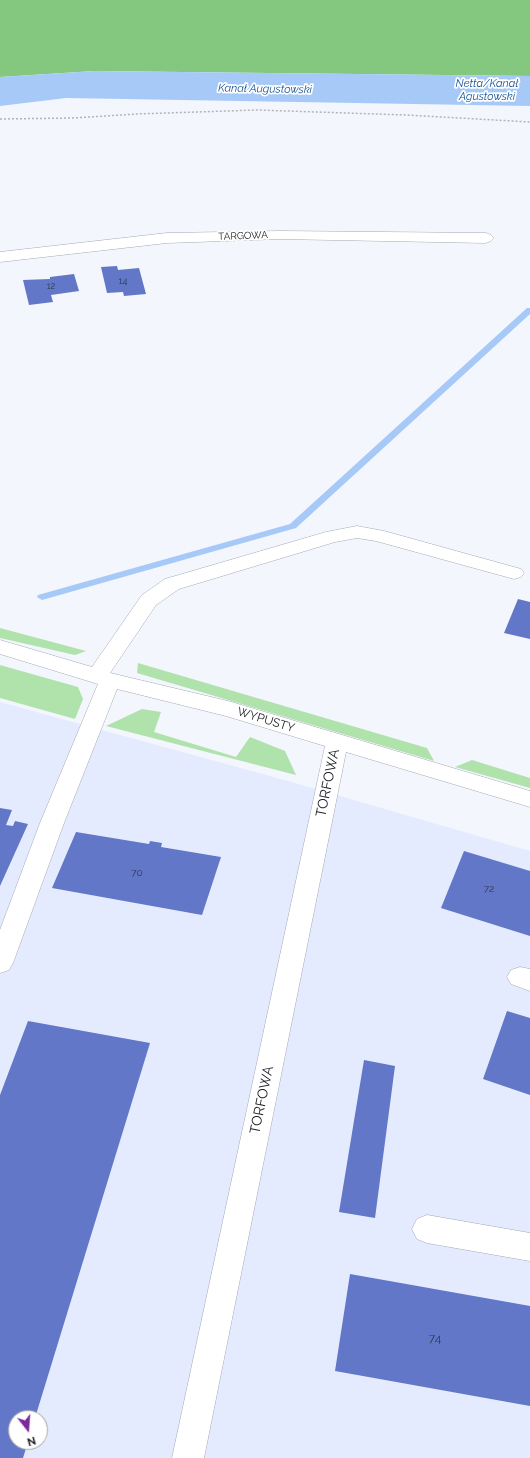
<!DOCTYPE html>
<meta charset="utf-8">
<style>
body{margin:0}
#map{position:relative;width:530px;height:1458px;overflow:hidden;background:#f3f6fd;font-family:Raleway,sans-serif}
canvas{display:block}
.north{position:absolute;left:8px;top:1410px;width:40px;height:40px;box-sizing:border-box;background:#fff;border:1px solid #a6a7a8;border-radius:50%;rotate:163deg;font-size:11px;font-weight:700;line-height:16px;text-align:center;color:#202226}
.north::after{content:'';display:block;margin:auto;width:14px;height:18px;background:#7c2b9b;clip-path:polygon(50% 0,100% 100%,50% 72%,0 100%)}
</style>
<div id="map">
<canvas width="530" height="1458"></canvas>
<div class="north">N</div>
</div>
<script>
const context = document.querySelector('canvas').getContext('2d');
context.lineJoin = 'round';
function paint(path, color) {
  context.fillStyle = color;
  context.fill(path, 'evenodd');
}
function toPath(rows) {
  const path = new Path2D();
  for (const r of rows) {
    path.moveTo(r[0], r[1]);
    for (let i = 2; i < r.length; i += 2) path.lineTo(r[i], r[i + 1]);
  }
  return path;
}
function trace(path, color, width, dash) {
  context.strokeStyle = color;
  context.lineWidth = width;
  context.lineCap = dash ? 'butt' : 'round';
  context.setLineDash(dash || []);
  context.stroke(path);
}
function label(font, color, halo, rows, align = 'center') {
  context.font = font + ' Raleway,sans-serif';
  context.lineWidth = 3.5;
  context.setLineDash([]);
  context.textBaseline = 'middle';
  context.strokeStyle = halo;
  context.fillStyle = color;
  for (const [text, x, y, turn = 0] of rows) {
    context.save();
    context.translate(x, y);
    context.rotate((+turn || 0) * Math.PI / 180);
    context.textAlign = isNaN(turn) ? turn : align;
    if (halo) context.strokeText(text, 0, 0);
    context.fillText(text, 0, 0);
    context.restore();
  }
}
paint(toPath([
 [0,702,288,781,530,851,530,1458,0,1458],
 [16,1418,40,1418,40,1442,16,1442]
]), '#e5ebfe');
paint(toPath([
 [0,628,86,651,75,655,0,638],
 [138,663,427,748,434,761,137,673],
 [0,665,78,687,83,699,75,719,0,698],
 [142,709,161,712,154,732,236,757,250,737,285,751,296,775,106,726],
 [472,760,530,778,530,788,455,767]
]), '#b0e2ac');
paint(toPath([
 [0,0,530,0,530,76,95,71,0,77]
]), '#83c87e');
paint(toPath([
 [95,71,530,76,530,106,66,98,0,106,0,77]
]), '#a6c9f7');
paint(toPath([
 [527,308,530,308,530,314,296,528,42,600,37,597,38,595,290,524,527,308]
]), '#a6c9f7');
paint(toPath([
 [117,266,118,270,139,268,146,294,124,296,123,292,107,293,101,267],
 [74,274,79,291,51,295,53,302,29,305,23,280,50,279,50,277],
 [518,599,530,602,530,639,504,633],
 [0,808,12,810,6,825,13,826,15,821,28,824,0,886],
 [76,832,149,844,150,841,162,843,161,847,221,857,202,915,52,888],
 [464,851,530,871,530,936,441,908],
 [507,1011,530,1018,530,1095,483,1079],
 [28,1021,150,1043,35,1418,16,1418,16,1442,28,1442,23,1458,0,1458,0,1095],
 [364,1060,395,1066,375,1218,339,1212],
 [350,1274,530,1306,530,1406,335,1371]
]), '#6277c7');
const minor = toPath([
 [280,231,486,233,491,235,494,238,491,241,486,243,280,239,167,243,0,262,0,252,167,233,280,231],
 [357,526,384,531,521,569,524,573,521,577,514,579,376,541,357,538,335,542,179,589,156,605,110,673,228,701,530,791,530,807,346,752,204,1458,172,1458,325,746,226,716,117,689,64,823,13,963,9,970,0,973,0,930,40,823,98,684,0,654,0,640,92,667,142,595,165,579,326,532,357,526],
 [520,967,530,969,530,991,511,984,507,977,511,970,520,967],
 [427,1215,530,1233,530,1261,427,1243,417,1239,412,1229,417,1219,427,1215]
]);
trace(minor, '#a6a9b4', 1);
trace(toPath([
 [0,119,74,118,136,114,257,110,406,115,530,122]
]), '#b1b3b9', 1.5, [2, 2]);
paint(minor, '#fff');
label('9px', '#30374e', null, [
 ["14",123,281],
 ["12",51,286]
]);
label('10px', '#202226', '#fff', [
 ["TARGOWA",243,236,-2]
]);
label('10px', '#30374e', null, [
 ["70",137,873],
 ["72",489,889]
]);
label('italic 11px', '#155092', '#fff', [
 ["Netta/Kanał",487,84],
 ["Agustowski",487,97],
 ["Kanał Augustowski",265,89,1]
]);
label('12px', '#202226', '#fff', [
 ["WYPUSTY",266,720,17]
]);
label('12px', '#30374e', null, [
 ["74",435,1338]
]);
label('14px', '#202226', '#fff', [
 ["TORFOWA",328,783,-78],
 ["TORFOWA",262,1100,-78]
]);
</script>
